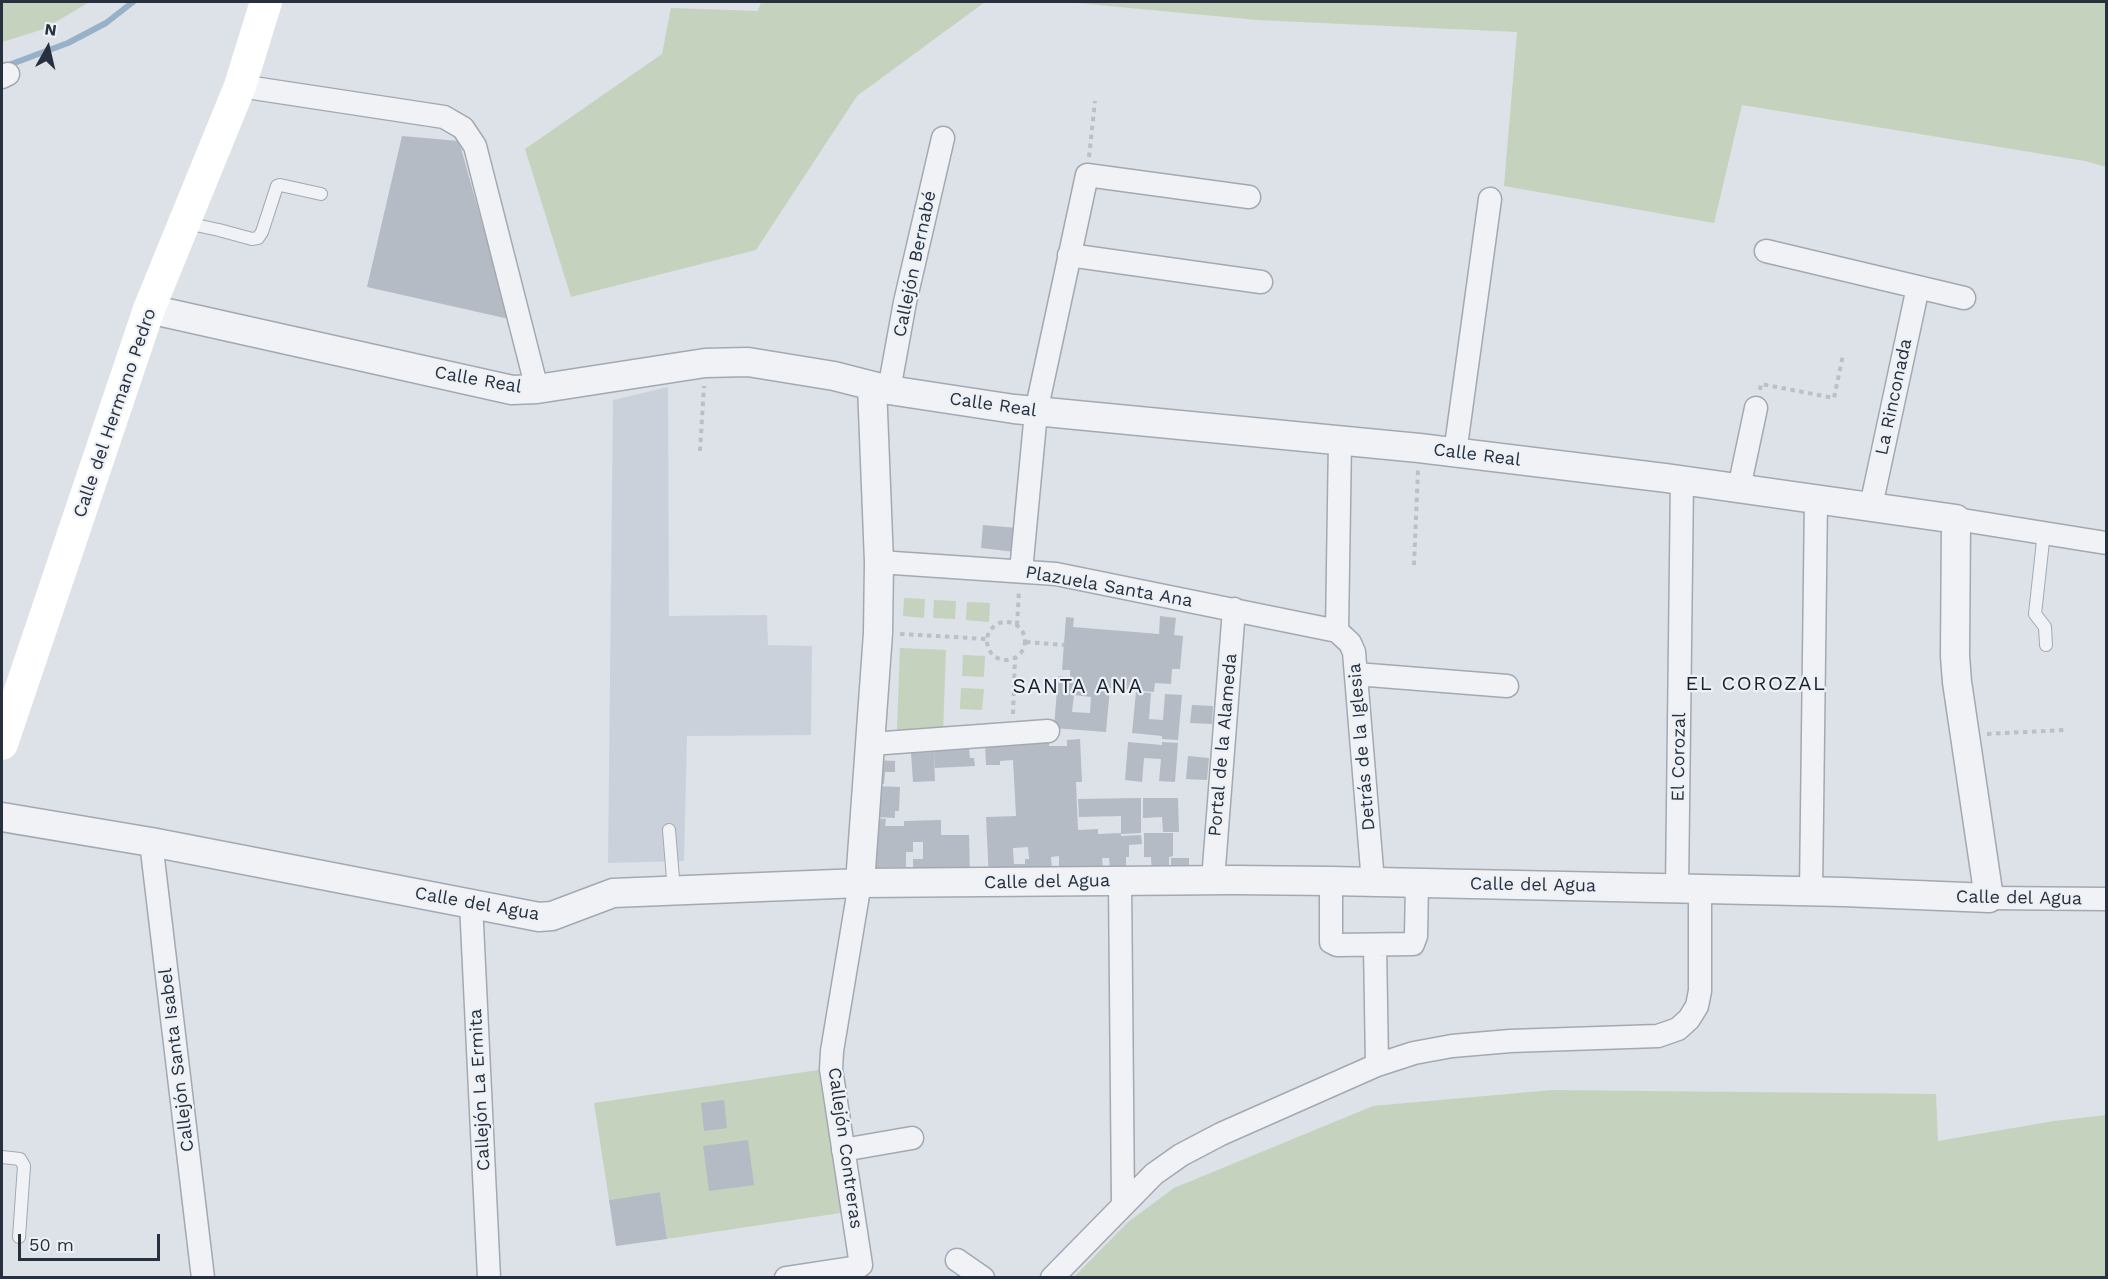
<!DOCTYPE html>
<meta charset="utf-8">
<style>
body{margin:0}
#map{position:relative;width:2108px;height:1279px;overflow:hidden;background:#dde2e8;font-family:"Work Sans",sans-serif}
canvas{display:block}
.frame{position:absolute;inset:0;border:3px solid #26303f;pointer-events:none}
.north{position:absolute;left:18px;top:18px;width:60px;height:60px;-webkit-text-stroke:4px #edf1f5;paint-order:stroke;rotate:8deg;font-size:16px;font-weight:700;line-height:24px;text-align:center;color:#26303f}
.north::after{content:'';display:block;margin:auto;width:21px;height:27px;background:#26303f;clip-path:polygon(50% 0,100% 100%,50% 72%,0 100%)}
.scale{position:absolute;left:18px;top:1234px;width:142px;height:27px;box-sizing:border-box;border:3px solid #26303f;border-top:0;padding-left:8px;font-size:18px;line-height:21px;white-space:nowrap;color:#26303f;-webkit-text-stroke:4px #edf1f5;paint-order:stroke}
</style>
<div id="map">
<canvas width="2108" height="1279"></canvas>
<div class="frame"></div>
<div class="north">N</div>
<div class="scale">50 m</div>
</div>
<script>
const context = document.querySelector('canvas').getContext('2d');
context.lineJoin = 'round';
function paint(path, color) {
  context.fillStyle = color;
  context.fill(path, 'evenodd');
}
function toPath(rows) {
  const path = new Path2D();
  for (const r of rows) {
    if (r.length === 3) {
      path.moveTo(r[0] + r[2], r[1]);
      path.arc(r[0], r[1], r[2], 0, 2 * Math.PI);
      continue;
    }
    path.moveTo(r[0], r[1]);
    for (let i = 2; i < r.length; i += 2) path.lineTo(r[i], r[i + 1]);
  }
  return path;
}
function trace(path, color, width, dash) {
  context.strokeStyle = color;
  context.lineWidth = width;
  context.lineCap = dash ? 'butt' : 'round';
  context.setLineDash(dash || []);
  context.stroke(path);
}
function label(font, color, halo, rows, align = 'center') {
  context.font = font + ' "Work Sans",sans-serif';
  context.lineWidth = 4.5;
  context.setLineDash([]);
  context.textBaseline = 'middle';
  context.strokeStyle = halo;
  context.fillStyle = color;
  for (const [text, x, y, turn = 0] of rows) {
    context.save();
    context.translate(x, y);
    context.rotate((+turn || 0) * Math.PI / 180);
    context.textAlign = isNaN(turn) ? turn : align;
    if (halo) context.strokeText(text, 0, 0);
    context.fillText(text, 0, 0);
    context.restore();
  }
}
paint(toPath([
 [668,387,669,616,767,615,768,645,812,646,811,735,687,736,684,861,608,863,613,400]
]), '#cbd1da');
paint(toPath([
 [2,2,89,2,44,29,2,42],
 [761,2,985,2,857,96,756,250,571,297,525,149,662,54,671,8,758,11],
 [1067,2,2106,2,2106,167,2085,161,1742,105,1714,223,1504,186,1517,32,1257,20],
 [904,598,925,599,924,618,903,616],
 [934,600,956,601,955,619,933,618],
 [967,602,990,603,989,622,966,620],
 [900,648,946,650,943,732,897,730],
 [963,655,985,656,984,677,962,676],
 [961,688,984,689,982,710,960,709],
 [825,1069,847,1212,667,1239,660,1192,609,1200,594,1103],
 [1552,1090,1936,1094,1938,1141,2054,1121,2106,1115,2106,1277,1074,1277,1128,1222,1174,1188,1373,1106]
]), '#c4d2be');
trace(toPath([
 [6,66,68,43,106,23,133,2]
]), '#97b1c9', 6);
paint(toPath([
 [402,136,459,141,509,319,367,287],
 [983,525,1017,528,1015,552,981,548],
 [1160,616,1176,618,1174,635,1183,636,1180,669,1172,669,1171,684,1155,683,1154,692,1110,688,1106,732,1054,728,1058,676,1070,677,1070,670,1062,670,1066,617,1074,618,1073,627,1159,634],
 [1074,695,1091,697,1090,713,1072,712],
 [1136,692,1151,693,1149,719,1163,720,1165,694,1182,695,1178,740,1162,739,1162,736,1132,733],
 [1192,705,1213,706,1212,724,1190,723],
 [1049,736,1049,746,1067,746,1067,740,1080,739,1082,782,1076,782,1078,830,1098,829,1098,834,1121,833,1121,836,1141,835,1142,844,1129,845,1129,857,1126,857,1126,874,1059,869,1059,856,1051,857,1052,869,989,880,986,817,1016,816,1013,760,1000,761,1000,765,986,765,985,744],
 [1028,847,1029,859,1025,859,1025,864,1014,864,1013,848],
 [1102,858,1109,858,1110,868,1103,868],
 [1128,742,1162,745,1162,742,1178,743,1175,782,1159,781,1161,759,1144,758,1142,782,1125,780],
 [969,749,970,758,974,758,975,766,935,768,934,751],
 [934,752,935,781,913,782,911,753],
 [1188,756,1209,758,1207,780,1186,779],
 [875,760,895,761,895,772,885,772,884,784,874,783],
 [874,786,900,787,899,811,895,811,895,818,875,817],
 [1141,798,1141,833,1121,834,1121,816,1079,817,1078,799],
 [1143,798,1178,798,1179,832,1163,832,1162,817,1143,818],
 [873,818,886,819,885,826,904,826,904,821,941,820,941,835,969,835,970,876,942,876,942,868,929,868,929,878,913,878,913,859,923,859,923,842,913,842,913,852,906,852,906,867,872,868],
 [1144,833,1173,833,1173,856,1169,857,1169,875,1152,876,1151,857,1144,857],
 [1171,858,1189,858,1189,870,1171,871],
 [724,1100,727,1128,704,1131,701,1103],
 [748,1140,754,1185,709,1191,703,1146],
 [660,1192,667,1239,616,1246,609,1200]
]), '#b4bbc5');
const service = toPath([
 [186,223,219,230,252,239,258,238,262,232,277,186,280,185,321,194],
 [2044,532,2035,614,2045,627,2046,645],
 [669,830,674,891],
 [2,1157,20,1159,24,1166,19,1237]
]);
const minor = toPath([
 [2,77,8,74],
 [240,86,444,117,463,128,475,146,537,389],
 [1766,251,1964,298],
 [1069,255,1261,282],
 [889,390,905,302,943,138],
 [1340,440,1337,631,1350,643,1354,652,1373,882],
 [1455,453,1490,199],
 [1739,488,1756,408],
 [1871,506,1918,287],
 [1956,519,2106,543],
 [879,562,1056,574,1337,631],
 [1021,571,1036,412,1087,175,1249,197],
 [1356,674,1507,686],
 [871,744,1048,731],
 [151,842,203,1278],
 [1213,880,1234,609],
 [1120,881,1123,1204],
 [1331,881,1331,942,1337,945,1413,944,1416,936,1417,883],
 [1677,889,1682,480],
 [1811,891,1816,499],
 [1989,898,2106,899],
 [471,903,489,1278],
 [1375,945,1377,1065],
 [843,1150,912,1138],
 [957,1260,983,1278],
 [786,1278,858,1267,861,1265,831,1069,832,1051,860,883],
 [1052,1278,1154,1174,1181,1155,1221,1134,1377,1065,1414,1053,1452,1046,1510,1041,1658,1036,1678,1029,1689,1019,1697,1006,1700,991,1700,889]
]);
const tertiary = toPath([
 [2,817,151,842,539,917,552,916,613,893,860,883,1234,880,1331,881,1844,892,1989,898,1957,682,1955,656,1956,519,1666,478,1419,448,1014,409,889,390,834,376,748,362,705,363,537,389,512,390,149,309],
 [860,883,878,633,879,562,872,386]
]);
trace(service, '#a2a9b2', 14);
trace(minor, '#a2a9b2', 25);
trace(tertiary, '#a2a9b2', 31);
trace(toPath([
 [1089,157,1095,101],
 [1760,390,1761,384,1834,398,1843,355],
 [700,451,704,386],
 [1414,565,1418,470],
 [1006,641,19],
 [1017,625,1019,590],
 [900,634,987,639],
 [1026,642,1064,645],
 [1013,714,1015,658],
 [1987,734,2064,730]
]), '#bbc0c6', 4, [4.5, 4.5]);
trace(service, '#f0f2f6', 12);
trace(minor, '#f0f2f6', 22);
trace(tertiary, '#f0f2f6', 28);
trace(toPath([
 [2,744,149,309,240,86,266,2]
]), '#fff', 32);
label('18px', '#26303f', '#edf1f5', [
 ["Callejón Bernabé",915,264,-78],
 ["Calle Real",478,380,10],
 ["La Rinconada",1894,397,-78],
 ["Calle Real",993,405,8],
 ["Calle del Hermano Pedro",115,413,-71],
 ["Calle Real",1477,455,7],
 ["Plazuela Santa Ana",1109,587,10],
 ["Portal de la Alameda",1223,745,-85],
 ["Detrás de la Iglesia",1362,747,-95],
 ["El Corozal",1679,757,-89],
 ["Calle del Agua",1047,882,-1],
 ["Calle del Agua",1533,885,1],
 ["Calle del Agua",2019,898,1],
 ["Calle del Agua",477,904,10],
 ["Callejón Santa Isabel",177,1060,-97],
 ["Callejón La Ermita",480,1090,-93],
 ["Callejón Contreras",845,1148,82]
]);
context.letterSpacing = '1.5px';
label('20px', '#192130', '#edf1f5', [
 ["EL COROZAL",1756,684]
]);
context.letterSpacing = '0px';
context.letterSpacing = '1.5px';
label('21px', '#192130', '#edf1f5', [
 ["SANTA ANA",1078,687]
]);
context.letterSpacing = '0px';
</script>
